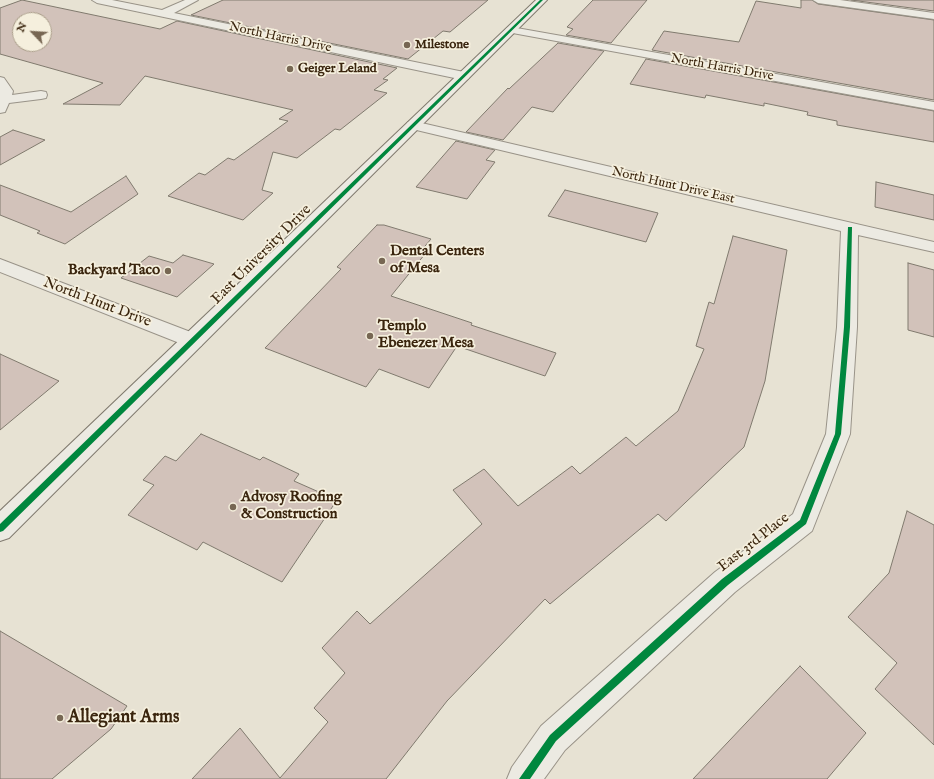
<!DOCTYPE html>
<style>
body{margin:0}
#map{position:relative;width:934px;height:779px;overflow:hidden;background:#e7e2d3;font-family:"IM FELL English",serif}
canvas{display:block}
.north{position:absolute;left:12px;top:12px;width:40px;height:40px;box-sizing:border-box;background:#f5efdd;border:1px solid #aa9e8a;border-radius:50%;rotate:295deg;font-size:11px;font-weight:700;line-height:16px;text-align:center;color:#3a250e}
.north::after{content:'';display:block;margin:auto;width:14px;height:18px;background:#776753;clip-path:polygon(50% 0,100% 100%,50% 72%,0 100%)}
</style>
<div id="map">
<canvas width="934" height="779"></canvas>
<div class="north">N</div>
</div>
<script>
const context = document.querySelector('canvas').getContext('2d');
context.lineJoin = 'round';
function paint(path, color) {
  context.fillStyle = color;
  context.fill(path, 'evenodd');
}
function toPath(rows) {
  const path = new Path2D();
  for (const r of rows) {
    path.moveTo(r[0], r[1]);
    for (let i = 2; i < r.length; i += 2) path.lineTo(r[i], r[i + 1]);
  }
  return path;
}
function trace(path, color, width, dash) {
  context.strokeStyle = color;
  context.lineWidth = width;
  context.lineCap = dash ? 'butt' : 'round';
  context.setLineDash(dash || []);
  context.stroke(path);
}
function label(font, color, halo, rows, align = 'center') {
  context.font = font + ' "IM FELL English",serif';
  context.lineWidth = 3.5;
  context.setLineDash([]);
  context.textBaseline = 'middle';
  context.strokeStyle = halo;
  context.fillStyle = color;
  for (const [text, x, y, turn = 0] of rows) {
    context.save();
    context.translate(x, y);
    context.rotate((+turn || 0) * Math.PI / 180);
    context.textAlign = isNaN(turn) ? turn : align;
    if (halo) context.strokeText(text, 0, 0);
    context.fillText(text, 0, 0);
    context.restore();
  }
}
const building = toPath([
 [22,0,160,29,177,21,397,68,383,79,388,80,374,90,387,93,340,130,335,129,297,158,273,152,262,190,273,193,243,220,168,196,199,173,205,175,228,158,234,160,288,121,279,119,293,110,145,76,120,105,63,104,103,83,0,54,0,8,22,0],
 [20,20,44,20,44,44,20,44,20,20],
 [223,0,488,0,450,32,443,31,408,59,191,15,223,0],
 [593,0,647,0,611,43,566,35,573,29,567,27,593,0],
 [801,0,812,0,818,4,934,20,934,100,652,50,664,31,739,42,756,1,801,8,801,0],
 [851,0,934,0,934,11,851,0],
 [558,43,604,51,553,112,532,107,503,140,466,132,508,88,509,89,558,43],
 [646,59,934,111,934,142,837,125,837,121,807,115,808,112,764,103,764,106,706,95,705,98,630,84,646,59],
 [13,130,45,140,0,165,0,137,13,130],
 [456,141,495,150,486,160,495,162,467,199,416,187,456,141],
 [126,176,138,194,65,244,37,233,40,231,0,215,0,185,71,212,126,176],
 [876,182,934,195,934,220,875,207,876,182],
 [565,190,658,213,646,242,548,216,565,190],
 [377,225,384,225,431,239,420,252,425,254,391,296,472,323,471,325,556,353,545,376,457,346,429,388,379,369,366,387,265,348,341,269,337,267,377,225],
 [733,236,787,250,765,381,744,447,666,521,658,514,550,604,545,599,447,701,386,779,192,779,240,728,280,778,328,722,314,708,345,673,322,648,357,611,370,624,482,524,453,490,484,469,518,506,572,466,580,474,626,437,636,446,678,411,704,349,696,346,709,302,714,304,733,236],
 [183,255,214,264,177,297,121,278,149,256,173,263,183,255],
 [908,263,934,270,934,337,908,330,908,263],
 [0,354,59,381,0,430,0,354],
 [201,434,260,460,263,457,299,474,294,481,337,500,282,582,203,542,197,550,128,515,154,485,143,480,165,456,176,461,201,434],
 [907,511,934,525,934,745,875,689,897,663,848,617,889,573,907,511],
 [0,631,127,706,111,729,52,779,0,779,0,631],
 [800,666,866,733,827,779,693,779,800,666]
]);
paint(building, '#d2c2ba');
trace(building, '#807a6e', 1);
const street = toPath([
 [92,0,112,0,162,10,185,0,198,0,174,13,464,72,468,73,470,76,468,79,464,80,97,3,92,0],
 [813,0,840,0,934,13,934,19,818,3,813,0],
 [511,27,934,102,934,110,507,32,506,30,507,28,511,27],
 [0,77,4,78,13,91,12,95,41,91,46,92,47,95,46,98,41,99,9,103,5,112,0,113,0,77],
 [413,121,934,242,934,252,858,235,857,327,850,434,812,531,735,592,565,750,544,779,507,779,512,767,541,726,715,572,793,514,826,434,837,327,841,231,408,128,406,125,408,122,413,121],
 [0,259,201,336,204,341,201,346,194,348,187,346,0,272,0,259]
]);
const secondary = toPath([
 [536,0,547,0,9,538,0,541,0,511,536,0]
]);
trace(street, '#999388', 2);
trace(secondary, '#807a6e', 2);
paint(street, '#eceae2');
paint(secondary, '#eceae2');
paint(toPath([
 [540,0,543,0,3,531,0,532,0,524,540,0],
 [848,227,852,227,852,228,850,327,841,434,806,524,728,585,556,741,530,779,519,779,550,735,722,579,800,520,835,434,844,327,848,227]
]), '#00873e');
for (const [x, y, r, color] of [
 [407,45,4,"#776753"],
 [290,69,4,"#776753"],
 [382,261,4,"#776753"],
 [168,271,4,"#776753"],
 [370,336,4,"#776753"],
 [233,507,4,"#776753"],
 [60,718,4,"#776753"]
]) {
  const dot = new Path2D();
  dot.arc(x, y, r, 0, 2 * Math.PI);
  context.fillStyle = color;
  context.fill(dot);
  trace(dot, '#f5efdd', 1.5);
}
label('13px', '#3a250e', '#f5efdd', [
 ["North Harris Drive",280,38,12],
 ["North Harris Drive",722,68,10],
 ["North Hunt Drive East",673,186,13]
]);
label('bold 13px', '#3a250e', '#f5efdd', [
 ["Milestone",415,45],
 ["Geiger Leland",298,69]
], 'left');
label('bold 15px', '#3a250e', '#f5efdd', [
 ["Dental Centers",390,252],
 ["of Mesa",390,269],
 ["Backyard Taco",160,271,"right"],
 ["Templo",378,327],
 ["Ebenezer Mesa",378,344],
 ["Advosy Roofing",241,498],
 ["& Construction",241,515]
], 'left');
label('15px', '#3a250e', '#f5efdd', [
 ["East University Drive",262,255,-45],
 ["North Hunt Drive",97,303,21],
 ["East 3rd Place",754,543,-38]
]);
label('bold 18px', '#3a250e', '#f5efdd', [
 ["Allegiant Arms",68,718]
], 'left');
</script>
